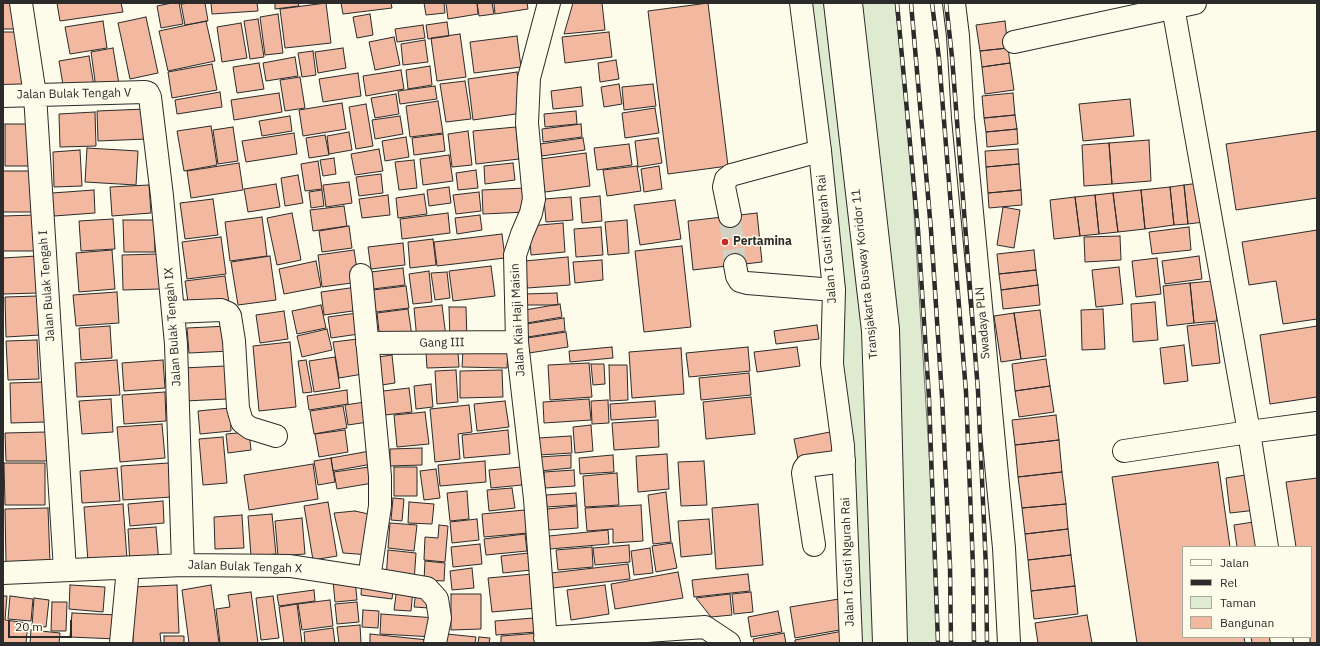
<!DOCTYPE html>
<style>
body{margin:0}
#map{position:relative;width:1320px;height:646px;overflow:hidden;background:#fdfbea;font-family:"IBM Plex Sans",sans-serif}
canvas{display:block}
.frame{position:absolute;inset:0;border:4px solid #2b2b2b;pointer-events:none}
.legend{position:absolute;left:1182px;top:546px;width:130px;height:92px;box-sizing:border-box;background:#fdfbea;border:1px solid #a9a89e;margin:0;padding:5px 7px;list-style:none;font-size:12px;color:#2b2b2b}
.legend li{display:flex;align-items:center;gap:8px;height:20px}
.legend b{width:20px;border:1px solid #a9a89e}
.scale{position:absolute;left:8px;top:620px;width:64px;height:18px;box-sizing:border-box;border:2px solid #2b2b2b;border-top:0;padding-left:5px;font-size:12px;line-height:14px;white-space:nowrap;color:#2b2b2b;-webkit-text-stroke:3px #fdfbea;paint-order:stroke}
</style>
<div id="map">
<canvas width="1320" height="646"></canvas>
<div class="frame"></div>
<ul class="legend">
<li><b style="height:5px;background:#fdfbea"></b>Jalan</li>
<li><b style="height:5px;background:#2b2b2b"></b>Rel</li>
<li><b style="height:11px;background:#deebd1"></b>Taman</li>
<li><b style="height:11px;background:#f2b8a0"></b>Bangunan</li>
</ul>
<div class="scale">20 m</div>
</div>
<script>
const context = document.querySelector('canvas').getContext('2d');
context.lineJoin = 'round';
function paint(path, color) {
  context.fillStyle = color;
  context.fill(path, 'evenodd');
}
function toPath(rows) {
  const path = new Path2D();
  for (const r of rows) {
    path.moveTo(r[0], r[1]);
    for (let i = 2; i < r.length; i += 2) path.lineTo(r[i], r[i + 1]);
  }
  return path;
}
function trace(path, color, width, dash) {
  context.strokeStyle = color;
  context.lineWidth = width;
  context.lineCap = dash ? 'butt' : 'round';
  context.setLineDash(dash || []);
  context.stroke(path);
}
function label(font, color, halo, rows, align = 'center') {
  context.font = font + ' "IBM Plex Sans",sans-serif';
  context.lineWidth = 3;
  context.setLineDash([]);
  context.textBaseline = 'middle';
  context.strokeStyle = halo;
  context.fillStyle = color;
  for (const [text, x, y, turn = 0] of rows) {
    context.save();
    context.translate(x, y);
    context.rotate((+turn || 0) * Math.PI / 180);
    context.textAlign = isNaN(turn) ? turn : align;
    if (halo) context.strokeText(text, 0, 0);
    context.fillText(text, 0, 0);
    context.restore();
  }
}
const green = toPath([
 [801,3,835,3,873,331,884,643,851,643,801,3],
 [851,3,895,3,909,132,935,550,937,643,896,643,851,3]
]);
paint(green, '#deebd1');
trace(green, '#74746e', 1);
const building = toPath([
 [3,3,13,3,14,29,3,29,3,3],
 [57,3,121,3,123,12,60,21,57,3],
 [172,3,179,3,183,24,161,28,157,6,172,3],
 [191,3,205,3,208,21,185,25,181,4,191,3],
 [211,3,257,3,258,11,212,14,211,3],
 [275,3,298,3,299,6,275,9,275,3],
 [326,3,331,43,285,48,280,9,326,3],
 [341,3,391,3,392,8,343,14,341,3],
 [424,3,444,3,445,13,426,15,424,3],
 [446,3,477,3,478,14,448,19,446,3],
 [477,3,492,3,494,14,479,16,477,3],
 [494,3,527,3,528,9,495,14,494,3],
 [573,3,602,3,605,30,564,34,573,3],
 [708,3,728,166,668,174,648,11,708,3],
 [278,14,283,53,265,55,260,17,278,14],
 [370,14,373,35,357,38,353,17,370,14],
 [146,17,158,73,130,79,118,23,146,17],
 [258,19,264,57,250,59,244,21,258,19],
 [103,21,107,48,70,54,65,27,103,21],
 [206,21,215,61,168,71,159,31,206,21],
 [1005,21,1008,48,980,51,976,25,1005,21],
 [447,22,449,36,428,39,426,25,447,22],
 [241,23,247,58,222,62,217,27,241,23],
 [423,25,425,38,397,42,395,29,423,25],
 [3,32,23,32,25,85,3,86,3,32],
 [609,32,612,57,565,63,562,37,609,32],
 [460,34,466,77,437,81,431,38,460,34],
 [517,36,521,67,474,73,470,42,517,36],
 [394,37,400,65,375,70,369,42,394,37],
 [425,40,428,62,403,65,401,44,425,40],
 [113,48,119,84,96,88,91,52,113,48],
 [343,48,346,68,318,73,315,52,343,48],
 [1008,48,1010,63,982,67,980,51,1008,48],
 [313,51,316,75,302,77,298,53,313,51],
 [89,56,94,86,64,91,59,61,89,56],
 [295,57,298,76,266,81,263,63,295,57],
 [616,60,619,79,600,82,598,63,616,60],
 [259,63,264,89,237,93,233,67,259,63],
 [1010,63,1014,90,985,94,982,67,1010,63],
 [212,64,217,90,172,98,168,72,212,64],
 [430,66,432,85,408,89,406,70,430,66],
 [401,70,404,89,366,96,363,76,401,70],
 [517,72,523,113,473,120,468,79,517,72],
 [358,73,361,96,323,102,319,79,358,73],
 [300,77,305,108,285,111,280,80,300,77],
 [465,81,471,119,446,122,440,84,465,81],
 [619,84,622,104,604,107,601,87,619,84],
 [653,84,656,106,624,110,622,87,653,84],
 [435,86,437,99,400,104,398,91,435,86],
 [581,87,583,106,553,109,551,91,581,87],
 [220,92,222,107,177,114,175,100,220,92],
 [279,93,282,112,234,120,231,100,279,93],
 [1013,93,1015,115,984,118,982,96,1013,93],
 [396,94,399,114,375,118,371,98,396,94],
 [1130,99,1134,136,1083,141,1079,104,1130,99],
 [438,101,443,133,410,137,406,106,438,101],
 [342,103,346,129,303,136,299,110,342,103],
 [366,104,373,146,356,149,349,107,366,104],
 [655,108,659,133,625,138,622,113,655,108],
 [146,109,147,139,98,141,97,111,146,109],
 [576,111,577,124,545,127,544,114,576,111],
 [95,112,96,146,60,147,59,114,95,112],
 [1015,115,1017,129,986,132,984,118,1015,115],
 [290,116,292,131,262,136,259,121,290,116],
 [400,116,403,134,375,139,372,120,400,116],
 [5,124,31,124,32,166,5,166,5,124],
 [581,124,582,137,543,142,542,129,581,124],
 [211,126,217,165,184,171,177,131,211,126],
 [233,127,238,161,218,164,213,130,233,127],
 [516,127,519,159,476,164,473,131,516,127],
 [1017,129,1018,144,987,147,986,132,1017,129],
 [468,131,472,165,452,167,448,134,468,131],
 [1317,131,1317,198,1236,210,1226,144,1317,131],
 [349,132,352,150,329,154,327,136,349,132],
 [294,133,297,154,246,162,242,141,294,133],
 [443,134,445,151,414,155,412,138,443,134],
 [325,135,329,155,309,158,306,138,325,135],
 [406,137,409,157,385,161,382,141,406,137],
 [583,138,585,150,542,156,540,144,583,138],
 [658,138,662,163,638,167,635,141,658,138],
 [1149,140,1151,181,1112,184,1109,143,1149,140],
 [1109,143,1112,184,1084,186,1082,145,1109,143],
 [629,144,632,165,597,170,594,148,629,144],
 [87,148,138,151,136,185,85,182,87,148],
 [379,149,383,171,355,175,351,154,379,149],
 [1018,149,1019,164,986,167,985,151,1018,149],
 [80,150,82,186,54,187,53,152,80,150],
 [586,153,590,186,545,192,540,159,586,153],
 [449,155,453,181,423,185,420,159,449,155],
 [334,158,336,174,323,176,320,160,334,158],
 [414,160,417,188,399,190,395,162,414,160],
 [318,161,322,189,305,191,301,164,318,161],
 [239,163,243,190,191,198,187,171,239,163],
 [513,163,515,180,485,184,484,166,513,163],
 [1019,164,1021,190,988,193,986,167,1019,164],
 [637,166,641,191,607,196,603,170,637,166],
 [659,166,662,189,644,192,641,169,659,166],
 [476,170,478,188,458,190,456,173,476,170],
 [3,171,33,171,34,212,3,212,3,171],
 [381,174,383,193,359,196,356,177,381,174],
 [298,175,303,203,285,206,281,178,298,175],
 [349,182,352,203,326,207,323,185,349,182],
 [1200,183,1204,222,1188,224,1184,185,1200,183],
 [276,184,280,207,248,212,244,189,276,184],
 [149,185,151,213,112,216,110,187,149,185],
 [1184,185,1188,224,1174,225,1170,187,1184,185],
 [449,187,451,203,429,206,427,190,449,187],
 [1170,187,1174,225,1145,229,1141,190,1170,187],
 [526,188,527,212,483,214,482,190,526,188],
 [94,190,95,213,54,216,52,193,94,190],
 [322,190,324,206,311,208,309,192,322,190],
 [1021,190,1022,205,989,208,988,193,1021,190],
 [1141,190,1145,229,1118,232,1113,193,1141,190],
 [479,192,481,211,456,214,453,195,479,192],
 [1113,193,1118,232,1099,234,1095,195,1113,193],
 [424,194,427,214,398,218,396,198,424,194],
 [388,195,390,215,362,218,359,199,388,195],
 [1095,195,1099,234,1080,236,1075,197,1095,195],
 [600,196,602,221,582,223,580,198,600,196],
 [571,197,573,220,546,222,544,199,571,197],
 [1075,197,1080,236,1054,239,1050,200,1075,197],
 [213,199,218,235,185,239,180,203,213,199],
 [675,200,681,239,640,245,634,205,675,200],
 [344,206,347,226,313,231,310,210,344,206],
 [1003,207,1020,210,1014,248,997,245,1003,207],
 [292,213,301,260,277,265,267,218,292,213],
 [448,213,450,233,402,239,400,219,448,213],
 [757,213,762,262,693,270,688,221,757,213],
 [36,215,37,251,3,251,3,216,36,215],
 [480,215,482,230,457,234,455,218,480,215],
 [262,217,267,256,230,261,225,222,262,217],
 [113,219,115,249,81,251,79,221,113,219],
 [123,220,154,220,155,252,124,252,123,220],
 [627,220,629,253,608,255,605,222,627,220],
 [563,223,565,252,531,255,529,226,563,223],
 [349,226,352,248,322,252,319,231,349,226],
 [601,227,603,255,576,257,574,229,601,227],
 [1189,227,1191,250,1152,254,1149,232,1189,227],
 [1317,230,1317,319,1283,324,1276,281,1249,285,1242,242,1317,230],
 [502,234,505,258,437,266,434,242,502,234],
 [1120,236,1121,260,1085,262,1084,237,1120,236],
 [221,237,226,274,187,279,182,242,221,237],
 [433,239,436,265,410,268,408,242,433,239],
 [403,243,405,265,371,269,368,247,403,243],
 [682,246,691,327,644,332,635,251,682,246],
 [112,250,115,289,79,292,76,253,112,250],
 [354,250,359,282,322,287,318,255,354,250],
 [1034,250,1036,270,999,274,997,254,1034,250],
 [158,254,160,289,123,290,122,255,158,254],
 [37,256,39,293,3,294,3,258,37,256],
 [270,256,276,300,238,305,231,262,270,256],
 [1199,256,1202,279,1165,284,1162,261,1199,256],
 [568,257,570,285,527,288,525,261,568,257],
 [1157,258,1161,294,1136,297,1132,261,1157,258],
 [602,260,603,280,575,283,573,262,602,260],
 [316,261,321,287,284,294,279,269,316,261],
 [491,266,495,296,453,301,449,271,491,266],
 [1119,267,1123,304,1096,307,1092,270,1119,267],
 [403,268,405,285,373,289,371,272,403,268],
 [1036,270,1038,285,1001,290,999,274,1036,270],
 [429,271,432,302,413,304,409,274,429,271],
 [447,272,450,298,435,300,431,273,447,272],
 [225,276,229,303,189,309,185,281,225,276],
 [1213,281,1217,321,1194,323,1190,283,1213,281],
 [1190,283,1194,323,1167,326,1163,286,1190,283],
 [1038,285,1040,305,1003,309,1001,290,1038,285],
 [406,286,409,308,376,312,373,290,406,286],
 [357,287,360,310,324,315,321,292,357,287],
 [117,292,119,323,76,326,73,295,117,292],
 [557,293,558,305,525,305,525,294,557,293],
 [38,296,40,335,6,337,5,297,38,296],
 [1155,302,1158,340,1133,342,1131,304,1155,302],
 [560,304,562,317,527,323,525,310,560,304],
 [321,305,326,328,297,334,292,311,321,305],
 [442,305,446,337,417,340,414,308,442,305],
 [449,307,466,307,467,341,450,341,449,307],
 [408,309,412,336,380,340,377,313,408,309],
 [1103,309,1105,349,1082,350,1081,310,1103,309],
 [1040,310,1046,356,1021,359,1014,313,1040,310],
 [284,311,288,339,260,343,256,315,284,311],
 [357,313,359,334,331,338,328,317,357,313],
 [1014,313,1021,359,1001,362,994,316,1014,313],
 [564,318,565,331,528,337,526,324,564,318],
 [1215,323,1220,363,1192,366,1187,326,1215,323],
 [817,325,819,339,776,344,774,331,817,325],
 [110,326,112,358,81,360,79,328,110,326],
 [229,326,230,351,189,353,187,328,229,326],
 [1317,326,1317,397,1270,404,1260,335,1317,326],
 [327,329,332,350,302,357,297,336,327,329],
 [566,332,568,347,529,353,527,338,566,332],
 [358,339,363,374,339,378,333,342,358,339],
 [37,340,39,379,8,380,6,341,37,340],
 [290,342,296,407,259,411,253,346,290,342],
 [1184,345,1188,381,1164,384,1160,348,1184,345],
 [612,347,613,358,570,362,569,351,612,347],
 [748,347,750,371,689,377,686,353,748,347],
 [797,347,800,366,757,372,754,352,797,347],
 [681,348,684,394,632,398,629,352,681,348],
 [463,350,508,352,507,368,462,367,463,350],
 [458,352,459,367,427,368,426,353,458,352],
 [392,355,395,383,375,386,371,358,392,355],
 [335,357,340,388,314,392,309,361,335,357],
 [1046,359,1050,386,1015,391,1012,364,1046,359],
 [117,360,120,395,77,397,75,363,117,360],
 [163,360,165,388,124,391,122,363,163,360],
 [306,360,312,392,303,393,298,361,306,360],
 [589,363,592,397,550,400,548,365,589,363],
 [591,364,604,364,605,384,593,385,591,364],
 [609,365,627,365,628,400,610,401,609,365],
 [225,366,227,399,185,401,183,368,225,366],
 [456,370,458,402,437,404,435,371,456,370],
 [502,370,503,397,460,398,460,371,502,370],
 [749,373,751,395,701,400,699,378,749,373],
 [45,382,45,422,11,423,10,383,45,382],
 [431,384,433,407,416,409,414,386,431,384],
 [1050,386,1054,412,1019,417,1015,391,1050,386],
 [409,388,412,412,385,415,383,391,409,388],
 [347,390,348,404,309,410,307,396,347,390],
 [165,392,166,421,124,424,122,395,165,392],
 [751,397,755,434,706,439,703,402,751,397],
 [111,399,113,432,82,434,79,401,111,399],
 [589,399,591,420,544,423,543,402,589,399],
 [608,400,609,423,592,424,591,401,608,400],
 [505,401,509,427,477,431,474,404,505,401],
 [655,401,656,417,611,420,610,404,655,401],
 [365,402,368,422,348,425,345,405,365,402],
 [469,405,472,432,458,434,460,459,435,462,430,409,469,405],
 [343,406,347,428,314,434,310,411,343,406],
 [230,408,231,431,200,434,198,411,230,408],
 [425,412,429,444,397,447,394,415,425,412],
 [1056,415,1059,440,1015,445,1012,420,1056,415],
 [658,420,659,447,614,450,612,423,658,420],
 [162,424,165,458,120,462,117,427,162,424],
 [591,425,593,451,575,453,573,427,591,425],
 [345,430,348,452,319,457,315,434,345,430],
 [508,430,510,454,464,458,462,435,508,430],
 [47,432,48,461,6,461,5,433,47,432],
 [249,432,251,450,228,453,226,434,249,432],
 [830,432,834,453,798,459,794,439,830,432],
 [571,436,572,453,539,455,538,438,571,436],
 [223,437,227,483,203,485,199,439,223,437],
 [1059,440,1062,472,1018,477,1015,445,1059,440],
 [422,448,422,465,390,466,390,449,422,448],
 [370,451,372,464,333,471,331,458,370,451],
 [667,454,669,489,638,492,636,456,667,454],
 [571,455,571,468,540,471,539,457,571,455],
 [613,455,614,472,580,474,579,458,613,455],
 [331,458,335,482,318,485,314,461,331,458],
 [485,461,486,482,440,486,438,465,485,461],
 [704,461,707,505,681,506,678,462,704,461],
 [1218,462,1230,547,1183,547,1183,637,1244,637,1245,643,1137,643,1112,477,1218,462],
 [4,463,45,463,45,505,5,505,4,463],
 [169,463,172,497,123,500,121,466,169,463],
 [313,464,318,499,249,510,244,475,313,464],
 [376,466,379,482,337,489,334,472,376,466],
 [394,467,417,467,417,496,394,496,394,467],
 [521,467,522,485,491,488,489,470,521,467],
 [117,468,120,501,82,503,80,471,117,468],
 [436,469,440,498,424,500,420,471,436,469],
 [574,470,575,486,545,488,544,472,574,470],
 [1062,472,1066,504,1022,508,1018,477,1062,472],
 [617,473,619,505,585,507,583,476,617,473],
 [1252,474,1257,510,1230,513,1226,478,1252,474],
 [1317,478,1317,643,1310,643,1311,547,1296,547,1286,482,1317,478],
 [512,488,515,508,489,511,487,490,512,488],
 [467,491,469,519,450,521,447,493,467,491],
 [666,492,671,542,653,544,648,495,666,492],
 [576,493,577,505,547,507,546,495,576,493],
 [393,498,404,499,402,521,391,520,393,498],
 [163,501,164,523,130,526,128,504,163,501],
 [328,502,337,556,313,560,304,506,328,502],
 [409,502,434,504,432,524,408,523,409,502],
 [123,504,127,559,88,562,84,507,123,504],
 [758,504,763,565,716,569,712,508,758,504],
 [1066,504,1068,529,1025,534,1022,508,1066,504],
 [641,505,643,541,613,543,613,529,587,531,585,508,641,505],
 [577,506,578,528,548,530,547,509,577,506],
 [48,508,50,562,6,563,5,509,48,508],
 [525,510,528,533,484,537,482,514,525,510],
 [355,511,373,515,370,555,343,553,334,513,355,511],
 [272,514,276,554,251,556,248,516,272,514],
 [242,515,244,548,215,549,214,517,242,515],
 [302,518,305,554,278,556,275,521,302,518],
 [477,519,479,540,452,543,450,522,477,519],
 [709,519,712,554,681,557,678,521,709,519],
 [1260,521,1264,547,1237,547,1234,525,1260,521],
 [390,523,417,525,414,551,388,548,390,523],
 [439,525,448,526,445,562,424,560,425,537,438,538,439,525],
 [156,527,159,563,130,565,128,529,156,527],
 [1068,529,1071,555,1028,560,1025,534,1068,529],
 [608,530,609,544,550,549,549,536,608,530],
 [525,534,527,551,486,555,484,539,525,534],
 [672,543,677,568,656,572,652,546,672,543],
 [480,544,482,564,453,567,451,547,480,544],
 [629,545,630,562,595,565,593,548,629,545],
 [592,547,593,567,558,570,556,550,592,547],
 [650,548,653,573,634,575,631,551,650,548],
 [388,550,416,553,414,582,386,579,388,550],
 [529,553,531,570,503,573,501,556,529,553],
 [1071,555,1075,586,1031,591,1028,560,1071,555],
 [425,561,445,563,444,581,424,580,425,561],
 [628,564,630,579,553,588,551,573,628,564],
 [472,568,474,588,452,590,450,571,472,568],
 [678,572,683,598,615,609,611,584,678,572],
 [533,574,537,608,492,612,488,578,533,574],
 [748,574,750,591,694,597,692,580,748,574],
 [355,579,357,600,335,602,333,581,355,579],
 [362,579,394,583,392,599,361,595,362,579],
 [70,585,105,587,103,612,69,609,70,585],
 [177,585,179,633,160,633,161,643,133,643,133,587,177,585],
 [211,585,219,643,189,643,182,590,211,585],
 [605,585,609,614,571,620,567,590,605,585],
 [1075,586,1078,614,1034,619,1031,591,1075,586],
 [397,587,413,589,411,611,394,610,397,587],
 [314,590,315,601,279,606,277,595,314,590],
 [416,590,431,595,429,608,414,607,416,590],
 [251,592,258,643,220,643,216,609,230,607,228,595,251,592],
 [751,592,753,612,734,614,732,594,751,592],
 [451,594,481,594,481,629,451,630,451,594],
 [730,594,732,615,711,617,696,598,730,594],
 [3,596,7,596,5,620,28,623,26,643,3,643,3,596],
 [10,596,33,599,31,621,8,619,10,596],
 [273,596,279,638,261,640,256,598,273,596],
 [34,598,49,600,46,627,32,626,34,598],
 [839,599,845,629,795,638,790,607,839,599],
 [330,600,333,626,302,630,298,604,330,600],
 [52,602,67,602,66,631,51,631,52,602],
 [357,602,359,622,337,624,335,604,357,602],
 [297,604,302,643,284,643,279,607,297,604],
 [363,610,379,611,378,628,362,627,363,610],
 [778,611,782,632,751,637,748,617,778,611],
 [72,613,118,615,117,639,70,637,72,613],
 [381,614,436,618,434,637,380,634,381,614],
 [1087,615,1092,643,1038,643,1035,623,1087,615],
 [534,618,536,632,496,635,495,621,534,618],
 [360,625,361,643,339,643,337,627,360,625],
 [333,628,335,643,305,643,304,632,333,628],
 [31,630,60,633,59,643,30,643,31,630],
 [843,631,845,643,795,643,795,640,843,631],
 [540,633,541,643,501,643,501,636,540,633],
 [784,633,786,643,754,643,753,639,784,633],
 [370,634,428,640,428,643,370,643,370,634],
 [447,634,476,637,475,643,446,643,447,634],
 [164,636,184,636,184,643,164,643,164,636],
 [479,637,490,638,489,643,478,643,479,637],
 [1251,637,1279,637,1279,643,1252,643,1251,637]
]);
paint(building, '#f2b8a0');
trace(building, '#2b2b2b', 1);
trace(toPath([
 [730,216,735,265]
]), '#d3d1c4', 22, [22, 11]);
const minor = toPath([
 [21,3,35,95,65,570],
 [835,3,873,331,884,643],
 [954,3,958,36,963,118,1004,548,1009,643],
 [1173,7,1249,432,1267,547],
 [1014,42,1195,3],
 [3,96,145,92,148,93,150,97,162,196,176,344,183,565],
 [730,216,724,187,726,179,731,175,820,151],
 [735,265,737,276,740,281,747,283,834,290],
 [361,275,380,476,380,506,370,572,362,577],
 [173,312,221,310,228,313,230,316,234,341,238,408,242,422,250,428,276,436],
 [367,343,517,342],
 [1124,451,1249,432,1317,423],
 [814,545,803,473,804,469,806,466,844,461],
 [3,573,183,565,290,566,362,577,427,588,437,599,440,618,435,643],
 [1281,637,1282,643],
 [545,638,705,627,729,643],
 [121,643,128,568],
 [546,643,535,499,517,342,515,255,522,234,531,213,534,199,527,123,529,78,549,3]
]);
const major = toPath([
 [801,3,820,151,834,290,832,364,843,446,851,643],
 [851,3,888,329,896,643]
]);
trace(minor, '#2b2b2b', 24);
trace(major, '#2b2b2b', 24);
trace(minor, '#fdfbea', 22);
trace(major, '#fdfbea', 22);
const rail = toPath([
 [897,3,918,230,929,398,938,643],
 [911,3,931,230,942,396,950,566,951,643],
 [932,3,939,59,966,392,973,567,974,643],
 [946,3,952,57,978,391,986,568,987,643]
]);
trace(rail, '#2b2b2b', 4.5);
trace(rail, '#fdfbea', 3, [9]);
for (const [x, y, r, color] of [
 [725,242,4,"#c62828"]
]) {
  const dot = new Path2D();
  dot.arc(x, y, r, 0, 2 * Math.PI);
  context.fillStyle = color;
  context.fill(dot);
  trace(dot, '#fdfbea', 1.5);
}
label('12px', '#2b2b2b', '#fdfbea', [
 ["Jalan Bulak Tengah V",74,94,-1],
 ["Jalan I Gusti Ngurah Rai",827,239,-95],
 ["Transjakarta Busway Koridor 11",865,274,-96],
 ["Jalan Bulak Tengah I",47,286,-94],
 ["Jalan Kiai Haji Maisin",518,320,-93],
 ["Swadaya PLN",983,323,-95],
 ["Jalan Bulak Tengah IX",173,327,-94],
 ["Gang III",442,343,-1],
 ["Jalan I Gusti Ngurah Rai",848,562,-92],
 ["Jalan Bulak Tengah X",245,567,2]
]);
label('bold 12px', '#2b2b2b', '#fdfbea', [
 ["Pertamina",733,242]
], 'left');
</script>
